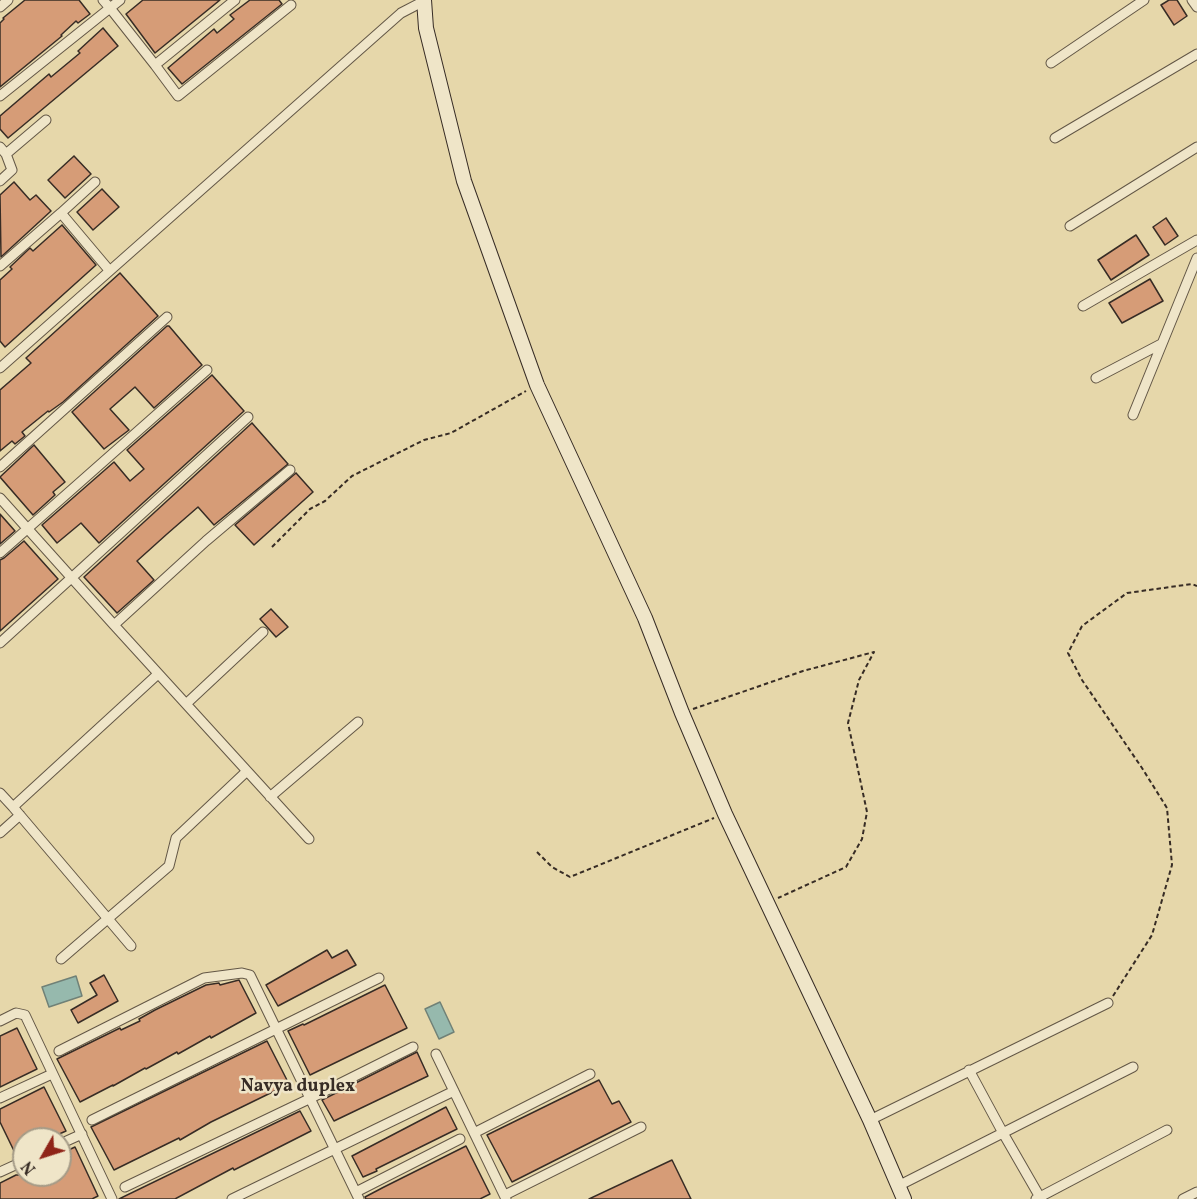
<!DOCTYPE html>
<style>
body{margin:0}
#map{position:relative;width:1197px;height:1199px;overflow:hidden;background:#e6d7aa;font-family:Vollkorn,serif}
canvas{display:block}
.north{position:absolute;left:12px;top:1127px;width:60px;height:60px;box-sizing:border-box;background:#efe5c8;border:2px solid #a59b87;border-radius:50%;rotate:231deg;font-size:16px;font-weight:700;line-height:24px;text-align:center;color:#372c25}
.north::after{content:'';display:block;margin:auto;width:21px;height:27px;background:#8f2418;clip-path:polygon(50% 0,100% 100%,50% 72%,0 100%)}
</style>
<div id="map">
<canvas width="1197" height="1199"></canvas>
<div class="north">N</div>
</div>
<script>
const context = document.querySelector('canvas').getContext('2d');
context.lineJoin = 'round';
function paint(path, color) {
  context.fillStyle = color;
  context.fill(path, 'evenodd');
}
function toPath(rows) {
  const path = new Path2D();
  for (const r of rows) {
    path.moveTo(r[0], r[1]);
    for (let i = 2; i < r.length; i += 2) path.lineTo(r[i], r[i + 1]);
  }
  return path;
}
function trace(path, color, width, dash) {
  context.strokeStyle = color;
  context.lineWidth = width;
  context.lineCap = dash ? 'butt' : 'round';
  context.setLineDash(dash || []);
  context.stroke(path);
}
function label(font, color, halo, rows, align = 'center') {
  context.font = font + ' Vollkorn,serif';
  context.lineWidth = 5;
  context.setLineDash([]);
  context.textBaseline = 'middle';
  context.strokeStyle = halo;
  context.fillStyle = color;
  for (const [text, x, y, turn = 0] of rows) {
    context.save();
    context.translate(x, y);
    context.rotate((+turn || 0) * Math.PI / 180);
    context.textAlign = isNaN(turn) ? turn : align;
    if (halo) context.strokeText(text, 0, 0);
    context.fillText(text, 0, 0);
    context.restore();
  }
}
const water = toPath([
 [76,976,82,996,49,1007,42,987,76,976],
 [440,1002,454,1032,439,1039,425,1009,440,1002]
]);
paint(water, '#96b9ad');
trace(water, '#708177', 1.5);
const building = toPath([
 [25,0,79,0,90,14,78,23,76,21,61,35,62,36,0,87,0,23,4,19,3,18,25,0],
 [143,0,220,0,155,53,126,14,143,0],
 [250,0,279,0,282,4,182,84,168,68,214,29,217,33,234,19,230,15,250,0],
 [1169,0,1177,0,1187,16,1174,25,1161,5,1169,0],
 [103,28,118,46,8,138,0,129,0,116,49,74,51,77,80,53,78,51,103,28],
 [74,156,91,174,65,198,48,180,74,156],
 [14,182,30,200,36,195,51,211,1,257,0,195,14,182],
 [102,189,119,207,93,230,77,212,102,189],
 [1166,218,1178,236,1165,245,1153,227,1166,218],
 [62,225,96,265,5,347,0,341,0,280,12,269,10,267,30,248,33,251,62,225],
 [1136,235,1149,255,1111,280,1098,260,1136,235],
 [120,273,158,316,63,402,49,412,48,411,22,432,25,436,15,444,12,441,0,451,0,390,31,363,26,358,120,273],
 [1150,279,1163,301,1122,323,1109,303,1150,279],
 [167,326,169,326,202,365,154,408,135,387,110,409,129,430,104,449,72,412,167,326],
 [212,375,244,411,99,543,81,523,57,543,42,525,114,462,130,481,144,469,127,450,212,375],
 [252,423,288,464,214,525,198,507,167,534,137,561,154,580,117,613,84,577,252,423],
 [34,445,65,482,53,492,55,495,33,515,0,477,34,445],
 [296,473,313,492,254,545,235,525,296,473],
 [0,514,15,531,0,544,0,514],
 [24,541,58,579,0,631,0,560,4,558,24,541],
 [271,609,288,627,276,637,260,619,271,609],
 [327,950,332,958,347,950,356,965,278,1006,266,985,327,950],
 [104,975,118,1001,78,1023,71,1010,97,995,90,983,104,975],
 [239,980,256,1013,211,1038,210,1036,178,1054,177,1052,146,1069,145,1068,113,1086,113,1085,80,1102,57,1059,120,1028,121,1030,140,1021,139,1019,155,1010,206,985,219,983,220,985,239,980],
 [385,985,407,1028,310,1075,288,1031,303,1024,304,1025,385,985],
 [17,1028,37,1069,0,1087,0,1036,17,1028],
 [267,1041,289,1084,211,1122,180,1140,179,1138,114,1170,91,1127,267,1041],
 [417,1052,428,1076,334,1121,322,1100,417,1052],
 [599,1080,612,1104,619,1101,631,1122,512,1182,487,1135,599,1080],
 [44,1087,66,1131,48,1139,24,1139,24,1154,17,1157,0,1122,0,1109,44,1087],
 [446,1107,457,1129,376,1169,377,1171,363,1177,352,1156,446,1107],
 [300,1111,311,1131,234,1170,233,1168,175,1199,119,1199,300,1111],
 [466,1146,490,1194,480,1199,366,1199,365,1197,384,1187,466,1146],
 [75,1147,98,1196,92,1199,0,1199,0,1183,16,1175,60,1175,60,1154,75,1147],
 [672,1160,691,1199,589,1199,672,1160]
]);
paint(building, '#d69c77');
trace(building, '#372c25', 1.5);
const street = toPath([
 [120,0,110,8,155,65,235,0],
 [1192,0,1197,7],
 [0,7,8,0],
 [1051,63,1144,0],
 [155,65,178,96,291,5],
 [0,96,110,8,103,0],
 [1055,138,1197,54],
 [0,147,6,154,12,170,0,181],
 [6,154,46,120],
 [61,213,95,182],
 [1070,226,1197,147],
 [0,266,61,213,109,270],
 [1083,306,1197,240],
 [0,368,401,13,424,1],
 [1096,378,1161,344],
 [1133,415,1197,258],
 [0,467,167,317],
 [0,498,114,625,206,541,290,470],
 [0,553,207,370],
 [114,625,309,839],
 [0,643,248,417],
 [186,704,263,632],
 [0,793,13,807,158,674],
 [270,797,358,722],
 [13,807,131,946],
 [0,833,20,815],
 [61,959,169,866,176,838,247,771],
 [0,1021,16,1013,25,1015,112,1199],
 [59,1051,204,978,242,973,250,975,359,1199],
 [436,1054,506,1199],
 [969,1070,1003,1133,1041,1199],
 [0,1098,52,1074],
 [92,1120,379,978],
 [870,1120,1108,1003],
 [474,1133,590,1074],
 [60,1144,82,1134],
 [0,1172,24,1161],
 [898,1186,1133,1067],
 [125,1187,311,1098,413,1047],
 [356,1192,460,1139],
 [505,1195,641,1127],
 [232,1199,454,1091],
 [1036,1199,1167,1130],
 [1183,1199,1197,1192]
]);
const secondary = toPath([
 [424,0,426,28,464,181,537,385,645,618,682,713,725,814,870,1120,904,1199]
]);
trace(street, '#635746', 11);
trace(secondary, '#372c25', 16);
trace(toPath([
 [272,547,310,509,325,501,352,476,424,440,451,433,526,391],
 [693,709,803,671,874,652,859,680,848,723,867,812,862,839,846,867,778,898],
 [537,852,552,867,570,877,714,818],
 [1113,996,1152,935,1172,865,1167,808,1142,768,1082,680,1068,653,1082,626,1127,593,1192,584,1197,586]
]), '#372c25', 2, [4.5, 3]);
trace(street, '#efe5c8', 9);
trace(secondary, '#efe5c8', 14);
label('bold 18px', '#372c25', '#efe5c8', [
 ["Navya duplex",298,1088]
]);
</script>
